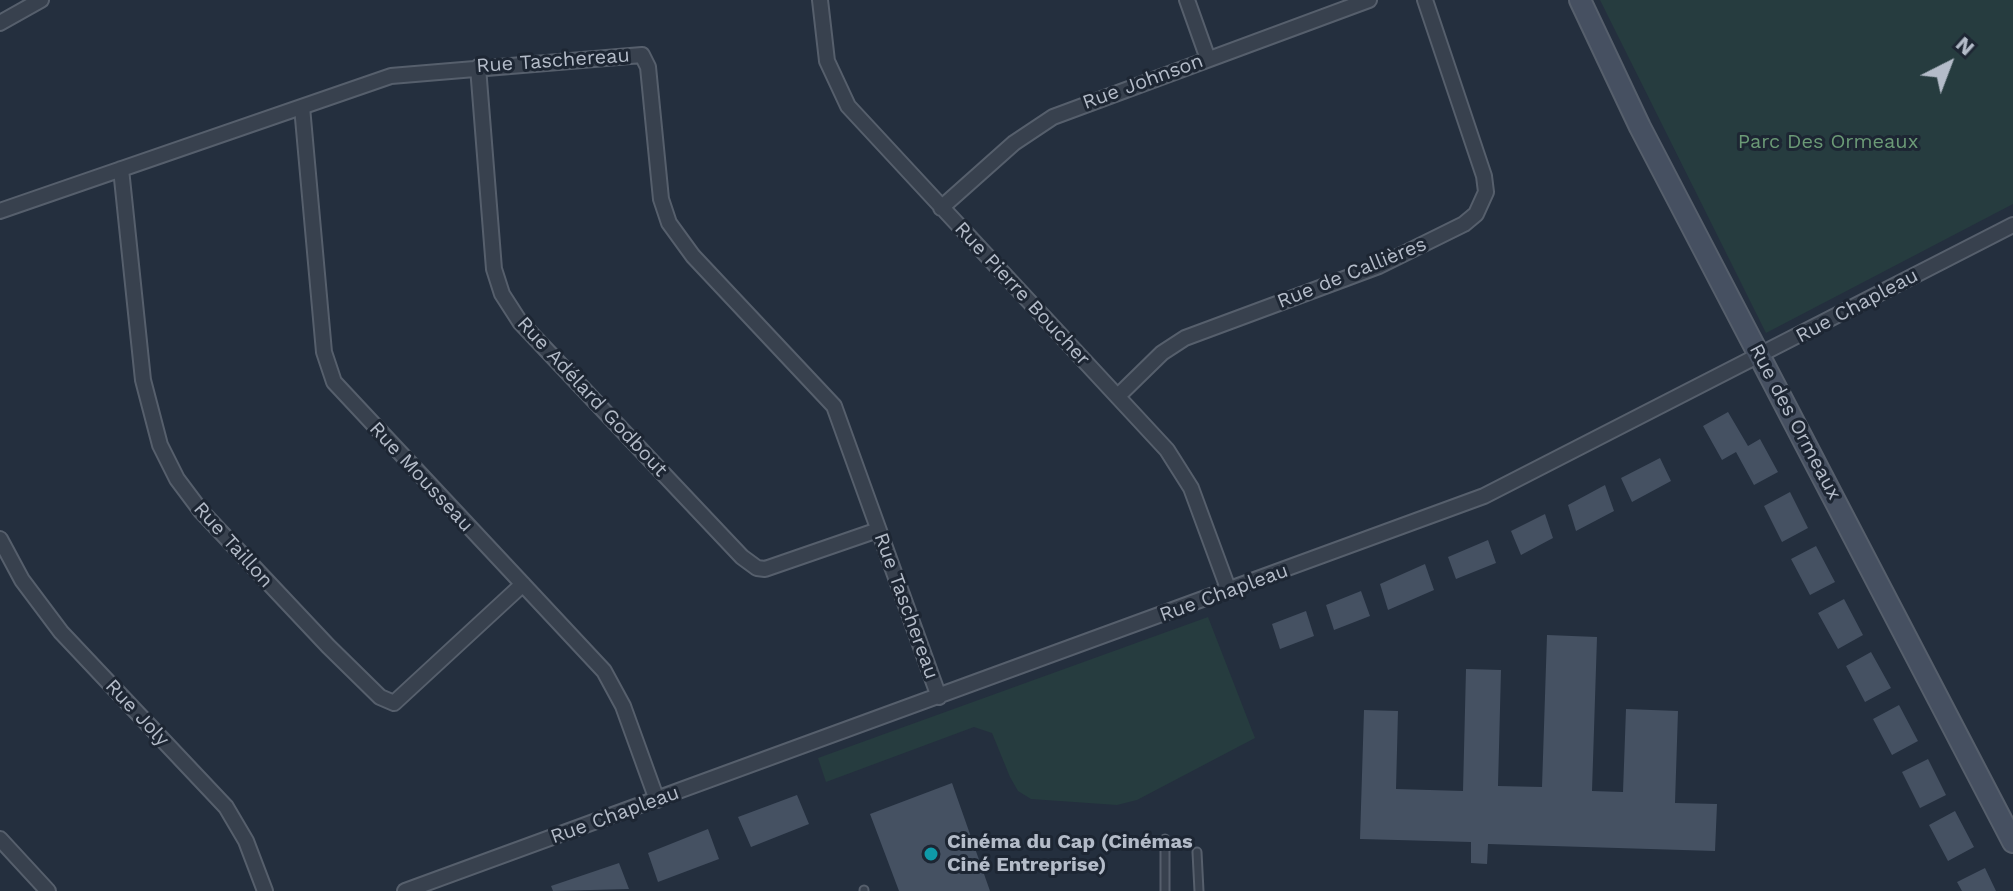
<!DOCTYPE html>
<meta charset="utf-8">
<style>
body{margin:0}
#map{position:relative;width:2013px;height:891px;overflow:hidden;background:#242f3e;font-family:"Work Sans",sans-serif}
canvas{display:block}
.north{position:absolute;left:1909px;top:24px;width:80px;height:80px;-webkit-text-stroke:6px #1d2633;paint-order:stroke;rotate:42deg;font-size:22px;font-weight:700;line-height:32px;text-align:center;color:#b4bcc9}
.north::after{content:'';display:block;margin:auto;width:28px;height:36px;background:#b4bcc9;clip-path:polygon(50% 0,100% 100%,50% 72%,0 100%)}
</style>
<div id="map">
<canvas width="2013" height="891"></canvas>
<div class="north">N</div>
</div>
<script>
const context = document.querySelector('canvas').getContext('2d');
context.lineJoin = 'round';
function paint(path, color) {
  context.fillStyle = color;
  context.fill(path, 'evenodd');
}
function toPath(rows) {
  const path = new Path2D();
  for (const r of rows) {
    path.moveTo(r[0], r[1]);
    for (let i = 2; i < r.length; i += 2) path.lineTo(r[i], r[i + 1]);
  }
  return path;
}
function trace(path, color, width, dash) {
  context.strokeStyle = color;
  context.lineWidth = width;
  context.lineCap = dash ? 'butt' : 'round';
  context.setLineDash(dash || []);
  context.stroke(path);
}
function label(font, color, halo, rows, align = 'center') {
  context.font = font + ' "Work Sans",sans-serif';
  context.lineWidth = 6;
  context.setLineDash([]);
  context.textBaseline = 'middle';
  context.strokeStyle = halo;
  context.fillStyle = color;
  for (const [text, x, y, turn = 0] of rows) {
    context.save();
    context.translate(x, y);
    context.rotate((+turn || 0) * Math.PI / 180);
    context.textAlign = isNaN(turn) ? turn : align;
    if (halo) context.strokeText(text, 0, 0);
    context.fillText(text, 0, 0);
    context.restore();
  }
}
paint(toPath([
 [1600,0,2013,0,2013,204,1766,333],
 [1208,617,1255,738,1137,800,1117,805,1031,799,1018,791,1010,777,992,733,974,727,826,782,818,758]
]), '#263c3f');
paint(toPath([
 [1728,412,1748,446,1760,439,1778,472,1754,485,1736,452,1722,460,1703,426],
 [1660,458,1671,481,1632,502,1621,478],
 [1605,485,1614,511,1576,531,1568,505],
 [1790,492,1808,528,1782,542,1764,506],
 [1545,514,1553,538,1521,555,1511,531],
 [1488,540,1496,563,1456,579,1448,557],
 [1816,546,1835,582,1810,595,1791,559],
 [1425,564,1434,590,1388,610,1380,584],
 [1361,591,1370,616,1334,630,1326,605],
 [1844,599,1863,635,1838,649,1818,613],
 [1306,611,1314,636,1280,649,1272,624],
 [1547,635,1597,637,1592,791,1623,792,1626,709,1678,711,1675,803,1717,804,1715,851,1488,844,1487,864,1471,863,1471,842,1360,839,1364,710,1398,711,1396,789,1463,791,1466,669,1501,670,1498,786,1542,787],
 [1871,652,1891,688,1865,702,1846,666],
 [1899,705,1918,741,1892,755,1873,719],
 [1928,759,1946,795,1920,808,1902,772],
 [952,783,990,891,899,891,870,814],
 [797,795,809,824,751,847,738,817],
 [1955,811,1974,847,1948,861,1929,825],
 [708,829,719,859,658,882,648,853],
 [619,863,629,889,553,891,551,886],
 [1985,868,1996,891,1962,891,1957,882]
]), '#455162');
const lane = toPath([
 [1197,852,1199,891],
 [864,890,864,891],
 [1165,891,1165,839]
]);
const street = toPath([
 [820,0,827,61,848,106,1167,450,1191,488,1229,591],
 [1187,0,1208,59],
 [0,23,41,0],
 [478,67,494,269,502,294,520,322,742,557,757,568,765,569,878,530],
 [302,107,324,352,334,382,604,671,623,706,657,800],
 [121,169,143,380,160,445,177,479,201,511,328,646,380,697,394,703,523,584],
 [941,208,1014,143,1053,117,1369,0],
 [0,211,391,76,642,55,648,67,661,199,669,223,693,256,834,406,939,697],
 [1118,396,1162,353,1185,338,1379,266,1464,224,1476,214,1486,192,1484,176,1425,0],
 [0,539,22,580,61,632,226,807,246,841,265,891],
 [0,839,48,891],
 [405,891,1484,496,2013,225]
]);
const secondary = toPath([
 [1580,0,1640,127,2013,842]
]);
trace(lane, '#565f6c', 11);
trace(street, '#565f6c', 18);
trace(secondary, '#565f6c', 24);
trace(lane, '#38414e', 7);
trace(street, '#38414e', 14);
trace(secondary, '#465061', 20);
for (const [x, y, r, color] of [
 [931,854,8,"#0f9aa8"]
]) {
  const dot = new Path2D();
  dot.arc(x, y, r, 0, 2 * Math.PI);
  context.fillStyle = color;
  context.fill(dot);
  trace(dot, '#1d2633', 3);
}
label('20px', '#b4bcc9', '#1d2633', [
 ["Rue Taschereau",553,61,-4],
 ["Rue Johnson",1143,82,-20],
 ["Rue de Callières",1352,273,-22],
 ["Rue Pierre Boucher",1022,294,47],
 ["Rue Chapleau",1857,306,-28],
 ["Rue Adélard Godbout",592,397,47],
 ["Rue des Ormeaux",1795,422,62],
 ["Rue Mousseau",421,477,47],
 ["Rue Taillon",233,545,48],
 ["Rue Chapleau",1224,593,-20],
 ["Rue Taschereau",906,606,70],
 ["Rue Joly",137,713,47],
 ["Rue Chapleau",615,815,-20]
]);
label('20px', '#6b9a76', '#1d2633', [
 ["Parc Des Ormeaux",1828,142]
]);
label('bold 20px', '#b4bcc9', '#1d2633', [
 ["Cinéma du Cap (Cinémas",947,842],
 ["Ciné Entreprise)",947,865]
], 'left');
</script>
